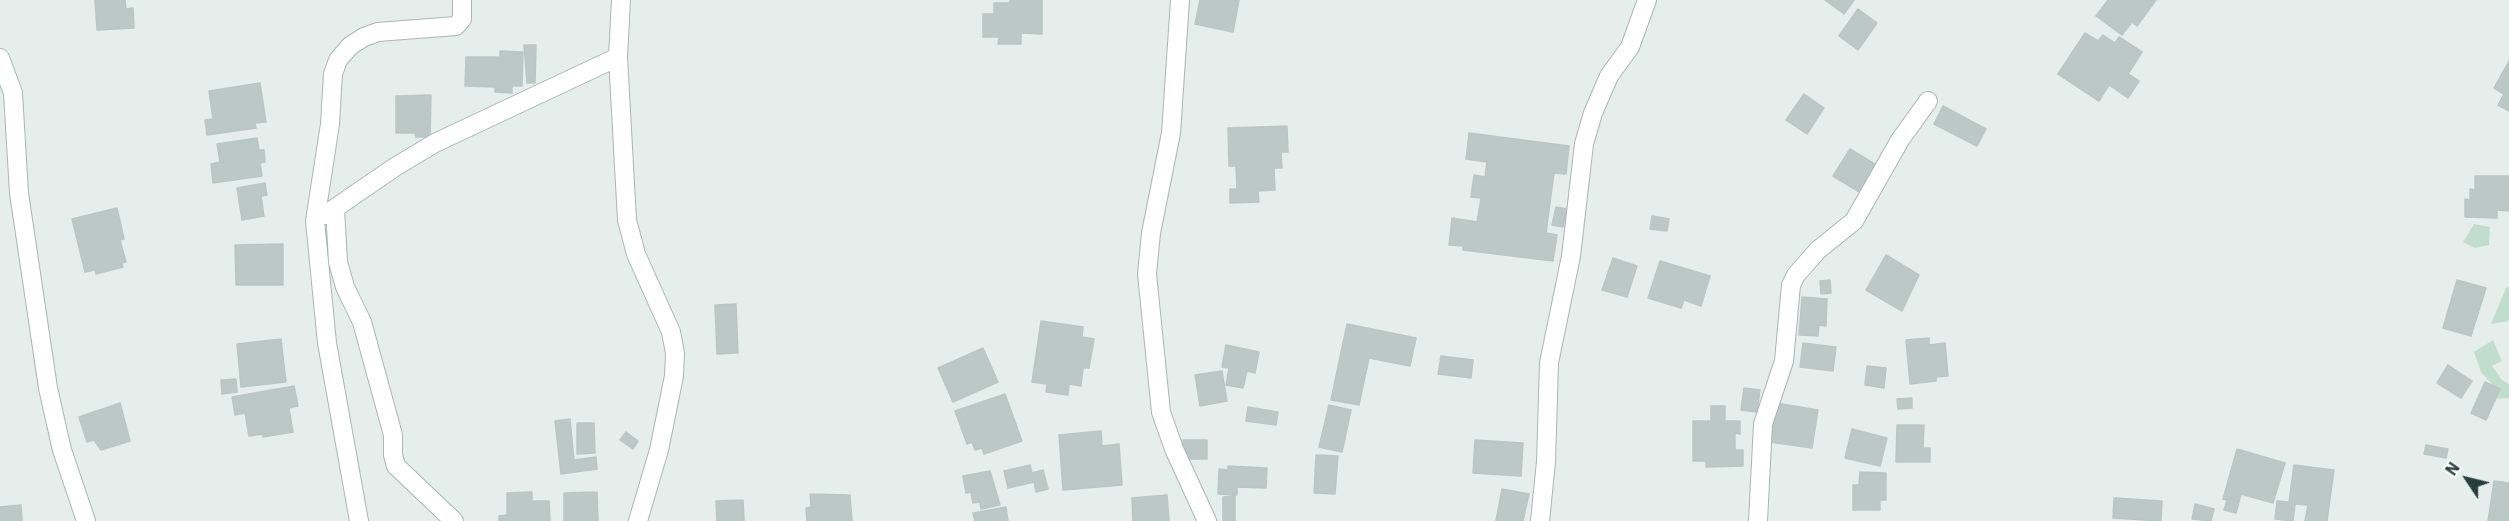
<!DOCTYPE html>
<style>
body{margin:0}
#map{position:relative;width:2509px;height:521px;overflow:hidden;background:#e6eeec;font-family:"IBM Plex Sans",sans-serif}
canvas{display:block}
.north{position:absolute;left:2437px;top:449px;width:60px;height:60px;-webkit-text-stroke:4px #f7faf9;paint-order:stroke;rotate:305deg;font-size:16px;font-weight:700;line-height:24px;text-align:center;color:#263f3d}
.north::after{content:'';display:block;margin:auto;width:21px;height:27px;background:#263f3d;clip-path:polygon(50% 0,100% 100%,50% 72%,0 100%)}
</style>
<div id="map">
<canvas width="2509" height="521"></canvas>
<div class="north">N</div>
</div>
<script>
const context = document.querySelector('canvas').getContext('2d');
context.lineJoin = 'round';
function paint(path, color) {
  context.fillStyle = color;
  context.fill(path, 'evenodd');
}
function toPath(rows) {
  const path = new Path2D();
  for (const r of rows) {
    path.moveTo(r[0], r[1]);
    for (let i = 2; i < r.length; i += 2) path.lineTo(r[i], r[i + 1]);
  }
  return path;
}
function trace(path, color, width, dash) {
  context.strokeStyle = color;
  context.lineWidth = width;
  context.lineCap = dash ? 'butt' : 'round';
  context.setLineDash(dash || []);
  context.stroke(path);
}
paint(toPath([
 [2474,224,2490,227,2489,245,2475,248,2463,242],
 [2509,286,2509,321,2491,324,2506,288],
 [2493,340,2502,361,2492,366,2502,380,2509,384,2509,398,2492,399,2493,385,2481,372,2474,352]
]), '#c1ddce');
const building = toPath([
 [95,0,125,0,126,9,133,8,134,28,97,30,95,0],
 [1010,0,1042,0,1042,34,1021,33,1021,44,998,44,999,37,983,37,983,14,994,14,994,3,1010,3,1010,0],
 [1200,0,1239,0,1233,32,1195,24,1200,0],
 [1825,0,1854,0,1844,14,1825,0],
 [2108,0,2156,0,2137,26,2132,22,2122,35,2096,16,2108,0],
 [1858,9,1877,23,1858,50,1839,36,1858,9],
 [2085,33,2098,41,2103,35,2115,43,2119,37,2142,52,2128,74,2139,81,2128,98,2109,85,2099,101,2058,74,2085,33],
 [524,45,536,45,535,83,527,83,524,45],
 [500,51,523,52,522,86,512,86,512,93,495,92,495,87,465,86,466,57,500,57,500,51],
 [2509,61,2509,111,2498,105,2504,94,2494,88,2509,61],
 [260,83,266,122,255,123,256,128,207,135,205,120,213,119,209,91,260,83],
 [1804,94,1824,108,1807,134,1786,120,1804,94],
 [431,95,430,137,416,137,415,133,396,133,396,96,431,95],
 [1943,106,1986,129,1977,146,1934,124,1943,106],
 [1287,126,1288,152,1281,152,1282,168,1274,168,1275,190,1258,191,1259,202,1230,203,1230,189,1237,189,1236,166,1229,166,1228,128,1287,126],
 [1469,133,1569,146,1566,174,1554,173,1546,233,1557,235,1553,261,1463,250,1463,246,1449,245,1452,218,1477,222,1481,198,1471,197,1474,175,1485,177,1487,162,1466,159,1469,133],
 [257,138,259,150,264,150,265,162,260,163,262,176,213,183,211,164,220,162,217,144,257,138],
 [1850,149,1878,166,1861,193,1833,176,1850,149],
 [2475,176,2509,176,2509,211,2497,210,2497,218,2465,217,2465,199,2470,200,2470,189,2475,190,2475,176],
 [265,183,267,195,261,196,264,216,242,220,237,188,265,183],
 [1556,207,1567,209,1563,227,1552,225,1556,207],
 [117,208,124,239,120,240,126,262,122,263,123,267,96,274,95,270,85,272,72,219,117,208],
 [1652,216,1669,219,1667,231,1650,229,1652,216],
 [283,244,283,285,236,285,235,245,283,244],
 [1886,255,1919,275,1902,311,1866,290,1886,255],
 [1613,258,1637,266,1627,297,1602,290,1613,258],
 [1660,261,1710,276,1701,306,1684,300,1681,308,1648,298,1660,261],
 [1830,280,1831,293,1821,294,1820,281,1830,280],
 [2457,280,2486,288,2471,336,2443,328,2457,280],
 [1802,297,1827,299,1826,326,1819,325,1818,336,1799,335,1802,297],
 [736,304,738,353,717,354,715,305,736,304],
 [1041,321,1083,327,1082,337,1094,339,1089,368,1083,368,1081,386,1069,384,1068,395,1046,392,1047,384,1032,382,1041,321],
 [1347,324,1416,338,1410,366,1369,358,1359,405,1331,400,1347,324],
 [1929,338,1929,345,1945,343,1948,376,1936,377,1936,381,1910,384,1906,340,1929,338],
 [281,339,286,382,241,387,237,344,281,339],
 [1803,343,1836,347,1833,371,1800,367,1803,343],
 [1226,345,1259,352,1255,373,1247,371,1243,388,1226,385,1229,368,1222,367,1226,345],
 [983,348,998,382,953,402,938,368,983,348],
 [1441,356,1473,360,1471,378,1438,374,1441,356],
 [2448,365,2472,381,2461,398,2437,383,2448,365],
 [1867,366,1886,368,1884,388,1865,385,1867,366],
 [1222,371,1227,401,1200,406,1195,375,1222,371],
 [236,379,237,392,222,394,221,380,236,379],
 [2485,382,2500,389,2486,420,2471,413,2485,382],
 [294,386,298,406,289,408,293,432,263,437,263,434,249,436,245,413,235,415,232,397,294,386],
 [1744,388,1760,390,1757,412,1741,410,1744,388],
 [1005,394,1022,441,984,454,982,448,975,450,972,442,967,444,955,411,1005,394],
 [1912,398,1912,408,1898,409,1897,399,1912,398],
 [120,403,130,441,101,450,94,440,87,442,79,417,120,403],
 [1776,403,1818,410,1812,448,1770,442,1776,403],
 [1329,405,1351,410,1342,452,1319,447,1329,405],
 [1711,406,1725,406,1725,421,1740,421,1740,434,1735,433,1735,450,1743,450,1743,466,1706,467,1706,461,1693,461,1693,421,1711,421,1711,406],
 [1248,407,1278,412,1276,425,1246,421,1248,407],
 [570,419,574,460,596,457,597,469,561,474,555,421,570,419],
 [577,423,594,423,595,453,577,454,577,423],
 [1897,425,1924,425,1923,448,1930,448,1930,462,1896,462,1897,425],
 [1852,429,1887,438,1880,466,1845,458,1852,429],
 [1101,431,1102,446,1119,444,1122,485,1063,490,1059,435,1101,431],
 [626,432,638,441,633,449,620,440,626,432],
 [1183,440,1207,440,1207,459,1183,459,1183,440],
 [1475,440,1523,443,1521,476,1473,473,1475,440],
 [2426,445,2448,449,2446,458,2424,454,2426,445],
 [2237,449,2285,463,2273,503,2241,494,2236,513,2224,510,2227,500,2223,499,2237,449],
 [1316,455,1338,456,1335,494,1314,493,1316,455],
 [1030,465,1032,473,1043,470,1048,489,1036,492,1034,482,1008,488,1004,471,1030,465],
 [2294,465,2334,470,2327,521,2305,521,2308,505,2295,504,2293,521,2275,519,2277,501,2289,502,2294,465],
 [1228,466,1267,468,1266,488,1237,487,1237,495,1218,494,1219,469,1228,470,1228,466],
 [990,471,1000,505,981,509,980,502,973,503,971,492,966,493,963,476,990,471],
 [1860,472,1886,473,1886,500,1880,500,1880,510,1853,510,1853,485,1859,485,1860,472],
 [2494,481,2509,483,2509,521,2488,521,2494,481],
 [1502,489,1529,494,1523,521,1496,521,1502,489],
 [532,492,532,501,549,501,550,521,499,521,499,516,507,515,507,493,532,492],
 [597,492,598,521,564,521,564,493,597,492],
 [810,494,850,495,852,521,807,521,806,508,811,507,810,494],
 [1167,495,1169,521,1133,521,1132,498,1167,495],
 [1235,496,1235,521,1223,521,1223,497,1235,496],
 [2114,498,2162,501,2161,521,2113,518,2114,498],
 [743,500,744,521,717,521,716,501,743,500],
 [2195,504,2214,509,2211,521,2192,519,2195,504],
 [21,505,22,521,0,521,0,507,21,505],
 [1006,507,1008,521,975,521,973,513,1006,507]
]);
paint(building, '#bcc8c5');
trace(building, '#b9c7c4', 1.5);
const minor = toPath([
 [621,0,618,57,627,220,636,254,671,332,675,353,674,376,659,450,638,521],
 [1180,0,1171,133,1151,233,1147,274,1161,412,1174,449,1207,521],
 [0,58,13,93,19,193,48,388,62,450,86,521],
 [335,209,338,262,345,287,362,322,393,435,393,455,396,466,454,521],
 [325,215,395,167,435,143,618,57],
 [359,521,327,343,315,221,330,124,333,74,338,60,350,46,364,37,378,32,456,26,462,19,462,0],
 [1540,521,1546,462,1549,363,1571,256,1584,144,1593,113,1609,76,1630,47,1647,0],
 [1758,521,1763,424,1784,361,1791,285,1796,275,1818,250,1854,221,1900,140,1928,101]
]);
trace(minor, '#a9b6b4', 20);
trace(minor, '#fff', 18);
</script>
